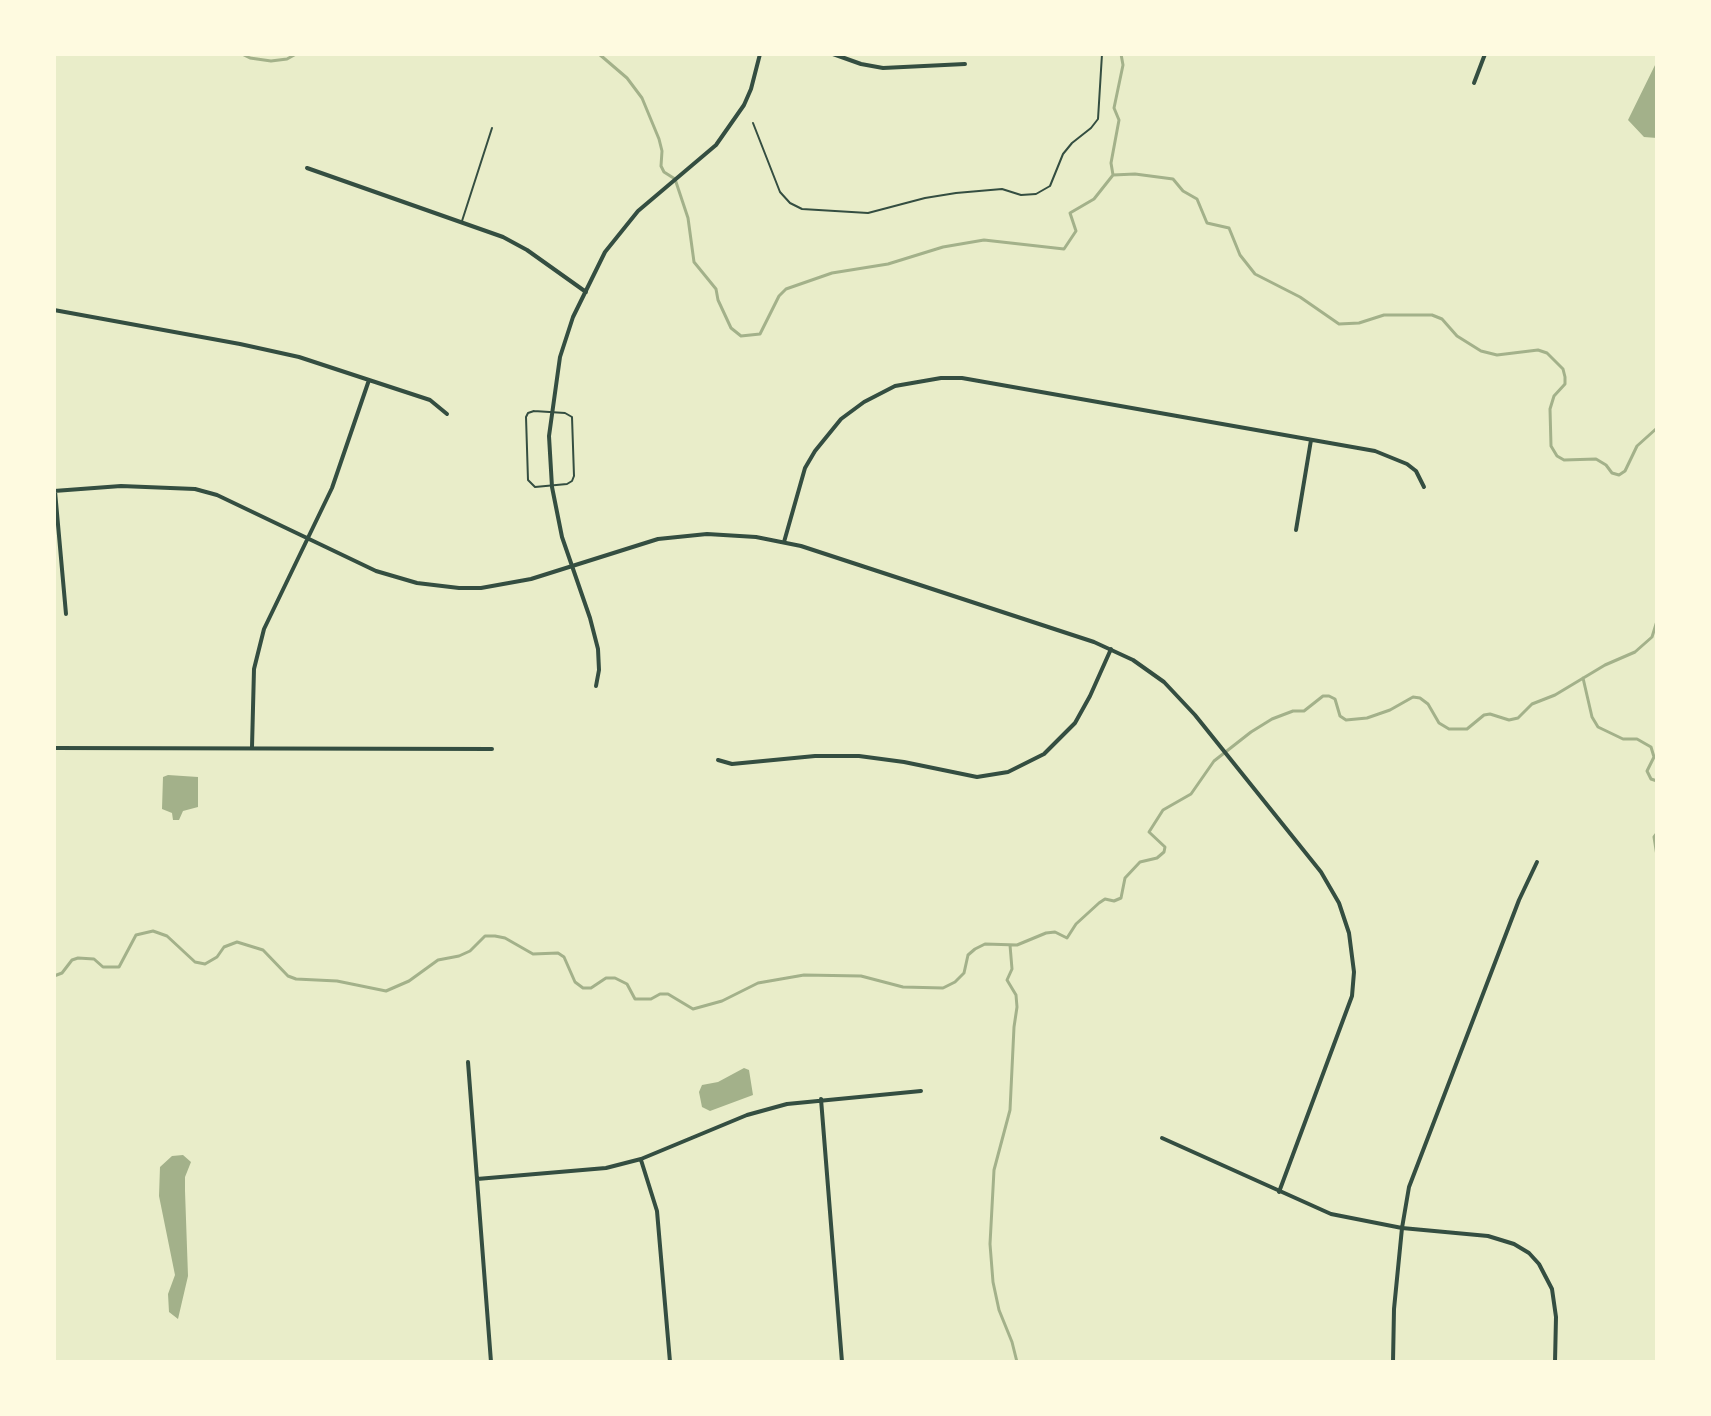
<!DOCTYPE html>
<style>
body{margin:0}
#map{position:relative;width:1711px;height:1416px;overflow:hidden;background:#e9edc9;font-family:"Public Sans",sans-serif}
canvas{display:block}
.frame{position:absolute;inset:0;border:56px solid #fefae0;pointer-events:none}
</style>
<div id="map">
<canvas width="1711" height="1416"></canvas>
<div class="frame"></div>
</div>
<script>
const context = document.querySelector('canvas').getContext('2d');
context.lineJoin = 'round';
function paint(path, color) {
  context.fillStyle = color;
  context.fill(path, 'evenodd');
}
function toPath(rows) {
  const path = new Path2D();
  for (const r of rows) {
    path.moveTo(r[0], r[1]);
    for (let i = 2; i < r.length; i += 2) path.lineTo(r[i], r[i + 1]);
  }
  return path;
}
function trace(path, color, width, dash) {
  context.strokeStyle = color;
  context.lineWidth = width;
  context.lineCap = dash ? 'butt' : 'round';
  context.setLineDash(dash || []);
  context.stroke(path);
}
paint(toPath([
 [1657,61,1657,138,1644,137,1628,120],
 [168,775,198,777,198,807,183,811,179,820,173,820,172,813,162,809,163,777],
 [744,1068,749,1070,753,1095,710,1111,702,1107,699,1092,702,1085,718,1082],
 [183,1155,191,1162,185,1177,185,1191,188,1276,178,1319,169,1312,168,1294,175,1275,159,1196,160,1167,172,1156]
]), '#a3b18a');
trace(toPath([
 [242,54,250,58,271,61,287,59,296,54],
 [599,54,627,78,642,98,659,139,662,151,661,166,664,172,675,179,688,218,694,262,716,289,718,300,731,328,741,336,760,334,779,296,786,289,832,273,888,264,943,247,984,240,1064,249,1076,231,1070,213,1094,199,1113,175,1135,174,1173,179,1183,191,1197,199,1207,223,1229,228,1240,255,1255,274,1300,297,1339,324,1359,323,1384,315,1432,315,1442,319,1457,336,1481,351,1497,355,1538,350,1547,353,1563,369,1565,377,1565,384,1554,396,1550,409,1551,446,1557,456,1564,460,1596,459,1606,465,1612,473,1619,475,1625,471,1637,446,1657,428],
 [1113,175,1111,163,1119,120,1114,108,1123,65,1121,54],
 [1583,678,1592,717,1598,727,1623,739,1637,739,1651,747,1654,757,1647,771,1651,779,1657,781],
 [1657,833,1654,837,1657,856],
 [1010,945,1012,969,1007,980,1016,995,1017,1007,1014,1027,1010,1110,994,1170,990,1244,993,1282,999,1310,1012,1342,1017,1362],
 [54,976,62,973,72,960,78,958,94,959,103,967,119,967,136,935,153,931,167,936,195,962,205,964,217,957,224,947,237,942,263,950,288,976,296,979,337,981,386,991,409,981,438,960,459,956,470,951,485,936,495,936,505,938,533,954,558,953,564,957,575,982,583,988,591,988,606,978,615,978,627,984,635,999,651,999,660,994,668,994,693,1009,722,1001,758,983,804,975,861,976,903,987,943,988,955,982,964,973,968,955,975,949,985,944,1017,945,1046,933,1055,932,1067,938,1076,924,1099,903,1105,899,1114,901,1121,898,1125,878,1140,862,1157,858,1164,852,1165,847,1149,832,1163,810,1191,794,1214,761,1251,732,1272,719,1293,711,1304,711,1323,696,1329,696,1335,699,1340,716,1346,720,1367,718,1390,710,1413,697,1420,698,1428,704,1439,723,1449,729,1467,729,1484,715,1490,714,1509,720,1518,718,1532,704,1555,695,1605,665,1635,652,1652,637,1657,621]
]), '#a3b18a', 3);
trace(toPath([
 [753,123,780,192,790,203,802,209,868,213,925,198,956,193,1002,189,1021,195,1036,194,1050,186,1063,154,1072,143,1091,128,1098,119,1102,54]
]), '#344e41', 2);
trace(toPath([
 [462,221,492,128],
 [534,411,565,413,572,417,574,476,572,481,567,484,535,487,528,480,526,417,528,413,534,411]
]), '#344e41', 2);
trace(toPath([
 [833,54,861,64,883,68,965,64],
 [1474,83,1485,54],
 [307,168,503,237,527,250,586,292],
 [54,310,240,344,299,357,430,400,447,414],
 [54,491,121,486,195,489,217,495,376,571,417,583,459,588,481,588,531,579,658,539,707,534,756,537,801,546,1094,642,1133,660,1164,682,1195,715,1321,872,1339,903,1349,933,1354,972,1352,996,1279,1192],
 [55,491,66,614],
 [1296,530,1311,440],
 [784,542,805,468,815,451,841,419,864,402,895,386,941,378,962,378,1375,451,1407,464,1416,471,1424,487],
 [596,686,599,670,598,649,590,618,562,537,552,487,549,436,560,357,573,317,605,252,638,211,716,145,744,105,751,89,760,54],
 [252,747,254,669,264,629,332,488,369,380],
 [54,748,492,749],
 [718,760,732,764,815,756,859,756,904,762,977,777,1008,772,1044,754,1075,723,1090,696,1111,649],
 [468,1062,491,1362],
 [821,1099,842,1362],
 [1162,1138,1331,1214,1402,1228,1488,1236,1514,1244,1529,1253,1539,1264,1552,1289,1556,1317,1555,1362],
 [641,1160,657,1211,670,1362],
 [477,1179,606,1168,641,1159,747,1115,787,1104,921,1091],
 [1393,1362,1394,1309,1402,1228,1409,1187,1519,900,1537,862]
]), '#344e41', 4);
</script>
